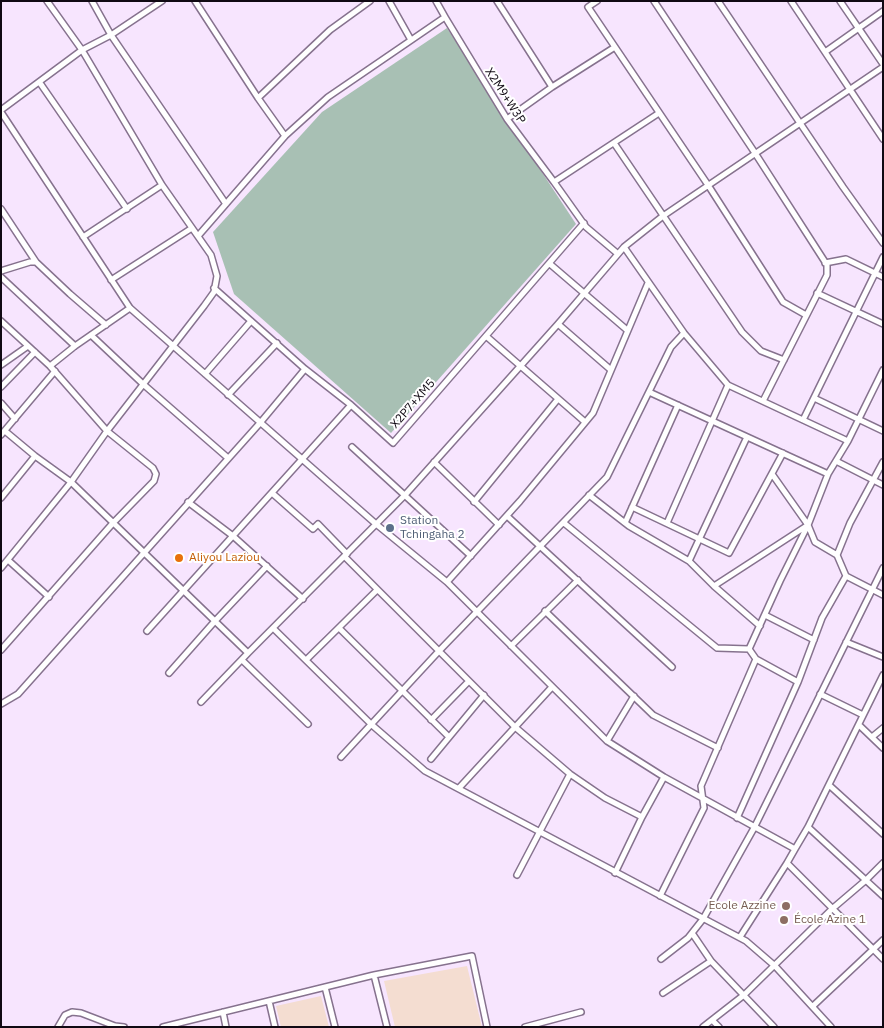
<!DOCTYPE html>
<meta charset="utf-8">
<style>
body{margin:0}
#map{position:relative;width:884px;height:1028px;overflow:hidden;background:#f7e5fe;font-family:"IBM Plex Sans",sans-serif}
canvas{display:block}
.frame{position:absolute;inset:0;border:2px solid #100913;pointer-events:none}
</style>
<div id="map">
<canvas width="884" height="1028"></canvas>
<div class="frame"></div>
</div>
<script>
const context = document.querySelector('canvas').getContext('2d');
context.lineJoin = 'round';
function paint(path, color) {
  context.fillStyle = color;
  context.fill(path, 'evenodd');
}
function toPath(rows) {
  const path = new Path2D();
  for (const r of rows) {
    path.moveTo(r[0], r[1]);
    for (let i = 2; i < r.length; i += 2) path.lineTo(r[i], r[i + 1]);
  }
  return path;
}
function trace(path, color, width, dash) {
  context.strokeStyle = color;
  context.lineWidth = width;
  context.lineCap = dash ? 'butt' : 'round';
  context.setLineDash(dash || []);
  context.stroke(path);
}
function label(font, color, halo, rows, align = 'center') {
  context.font = font + ' "IBM Plex Sans",sans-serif';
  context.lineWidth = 4;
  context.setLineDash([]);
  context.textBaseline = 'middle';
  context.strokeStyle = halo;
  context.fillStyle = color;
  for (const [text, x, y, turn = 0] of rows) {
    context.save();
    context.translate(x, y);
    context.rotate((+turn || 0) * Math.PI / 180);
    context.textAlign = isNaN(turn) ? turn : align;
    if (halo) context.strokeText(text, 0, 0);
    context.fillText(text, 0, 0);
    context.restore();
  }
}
paint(toPath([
 [467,966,482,1027,395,1027,384,981],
 [321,996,329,1027,281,1027,276,1006]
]), '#f4ddd1');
paint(toPath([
 [447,28,576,224,391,433,234,294,213,232,322,112]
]), '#a8c0b4');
const street = toPath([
 [162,1,111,35,226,204],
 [195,1,258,98],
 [389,1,411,40],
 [497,1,552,87],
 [597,1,588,7,708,185,783,302,806,315],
 [654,1,755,153,827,265,827,275,763,401],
 [718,1,843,187,883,243],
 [791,1,883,139],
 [840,1,883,64],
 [445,17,507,119,554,182],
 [825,52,883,11],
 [40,83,127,209],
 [1,110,82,50,111,35,92,1],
 [1,112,130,308,376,524,447,582,607,741,664,777,795,849,808,827,883,675],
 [507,119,552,87,615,47],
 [285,136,328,97,445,17,436,1],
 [614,143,742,332,761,351,784,360],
 [1,209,36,262],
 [198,236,285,136,258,98,330,30,370,1],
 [83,237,162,185],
 [624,247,684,333,728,385,848,441],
 [618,254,586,227,554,182,659,113],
 [825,263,846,259,883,277],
 [550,264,627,330],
 [1,271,30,262,36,262,70,294,106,325],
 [1,277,75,346],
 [111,280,192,228],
 [214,288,305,369,351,405,393,443,584,223],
 [817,293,883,324],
 [1,321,50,366,107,431,153,468,156,474,154,481,113,523,1,650],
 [558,324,611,370],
 [91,335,143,384,228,458],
 [486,336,585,422],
 [1,365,28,346],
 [50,366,75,346,130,308],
 [205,374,251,321],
 [1,387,35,352],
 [649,392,828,474],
 [228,395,277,343],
 [814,398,883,431],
 [1,403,15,419],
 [803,420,883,257],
 [5,431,35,456,71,482,248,653,405,495,558,324,624,247,663,216,883,67],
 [1,435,55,371],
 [352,447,471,556],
 [836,461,883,485],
 [434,462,499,525],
 [772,474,808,525,815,542,837,555,846,576,883,595],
 [272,493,313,529,318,524,347,554],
 [589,495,629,526,689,561,714,586,760,626],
 [1,498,35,456],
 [188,502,233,536,303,599],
 [474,502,558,399],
 [632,507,729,553,783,453],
 [507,516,672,667],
 [564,523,717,648,749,649],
 [625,523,678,405],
 [667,523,728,385],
 [837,555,850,523,883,462],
 [345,557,515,727,570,774,605,798,642,817],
 [8,560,49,597],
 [689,561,747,437],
 [1,568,71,482,107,431,204,306,214,292,217,276,211,255,162,185,82,50,47,1],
 [447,582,520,501,593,413,648,283],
 [714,586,808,525],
 [545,611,653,715,718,748],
 [765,615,814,640],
 [273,628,372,725,425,771,746,941,775,966,831,1027],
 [339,628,449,737],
 [147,631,351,405],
 [846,642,883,657],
 [511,646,578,580],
 [756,659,798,682],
 [242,660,308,724],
 [306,660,377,590],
 [169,673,215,621,267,566],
 [820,694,863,715],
 [201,702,248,653],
 [1,704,18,694,260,423,305,369],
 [431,720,469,681],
 [859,725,883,748],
 [872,737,883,728],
 [607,741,634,696],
 [341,757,439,651,607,477,671,347,684,333],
 [431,759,484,695],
 [829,785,883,834],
 [459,788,552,687],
 [737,818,798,682,822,618,846,576],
 [808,827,883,896],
 [795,849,787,863,883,959],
 [615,873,642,817,664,777],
 [517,875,570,774],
 [660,896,704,808,701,786,756,659,749,649,780,581,808,525,828,474,848,441,883,370],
 [692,933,711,961,774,1027],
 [740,937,787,863],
 [661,959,688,938,703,919,754,828,883,568],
 [374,975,387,1027],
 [325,987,335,1027],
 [663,993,711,961],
 [269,1001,275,1027],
 [813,1006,883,940],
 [223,1012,226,1027],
 [712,1020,719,1027],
 [58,1027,65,1015,72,1012,81,1013,115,1026,124,1027],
 [163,1027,374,975,472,956,487,1027],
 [525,1027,581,1012],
 [703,1027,744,995,832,909,866,880,883,863]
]);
trace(street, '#86728e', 8);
trace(street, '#fff', 5);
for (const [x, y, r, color] of [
 [390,528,5,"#5c6f8a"],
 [179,558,5,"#e8710a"],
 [786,906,5,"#8d6e63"],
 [784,920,5,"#8d6e63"]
]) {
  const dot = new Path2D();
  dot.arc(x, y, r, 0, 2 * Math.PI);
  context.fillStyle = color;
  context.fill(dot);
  trace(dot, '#fff', 2);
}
label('12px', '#100913', '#fff', [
 ["X2M9+W3P",505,96,57],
 ["X2P7+XM5",413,404,-49]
]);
label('12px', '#4e5e75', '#fff', [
 ["Station",400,521],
 ["Tchingaha 2",400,535]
], 'left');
label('12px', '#c56008', '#fff', [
 ["Aliyou Laziou",189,558]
], 'left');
label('12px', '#785e54', '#fff', [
 ["Ecole Azzine",776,906],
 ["École Azine 1",794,920,"left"]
], 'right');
</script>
